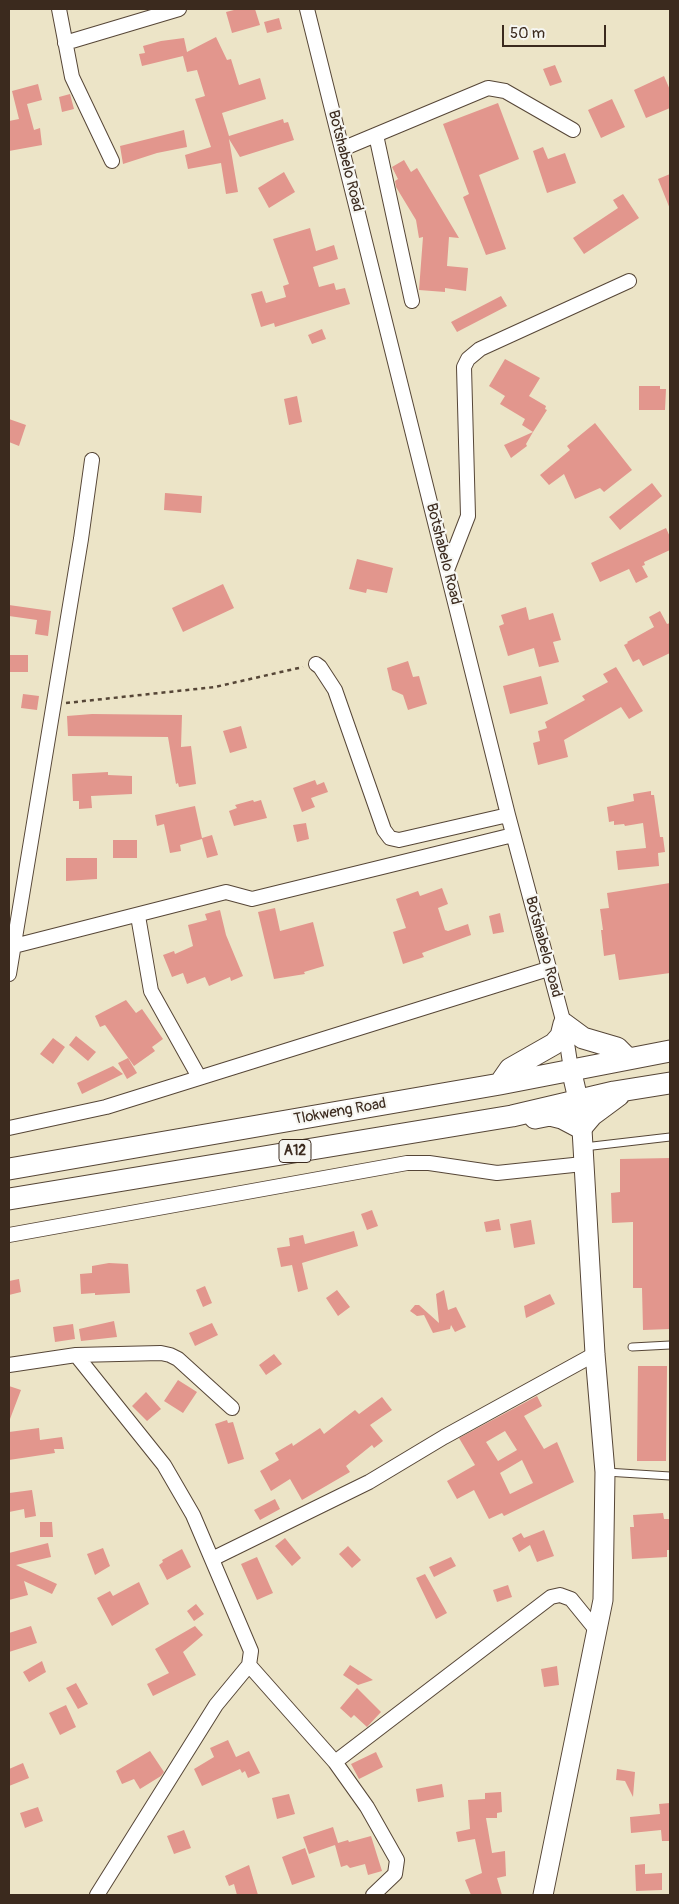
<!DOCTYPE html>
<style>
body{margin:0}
#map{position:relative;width:679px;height:1904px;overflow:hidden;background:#ece4c7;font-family:Pangolin,sans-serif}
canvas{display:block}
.frame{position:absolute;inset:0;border:10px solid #3b2a1e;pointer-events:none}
.scale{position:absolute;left:502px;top:25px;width:104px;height:22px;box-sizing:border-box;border:2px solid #3b2a1e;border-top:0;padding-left:6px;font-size:15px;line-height:18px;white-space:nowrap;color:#3b2a1e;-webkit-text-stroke:4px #f6f6f2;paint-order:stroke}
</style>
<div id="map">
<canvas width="679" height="1904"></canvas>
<div class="frame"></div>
<div class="scale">50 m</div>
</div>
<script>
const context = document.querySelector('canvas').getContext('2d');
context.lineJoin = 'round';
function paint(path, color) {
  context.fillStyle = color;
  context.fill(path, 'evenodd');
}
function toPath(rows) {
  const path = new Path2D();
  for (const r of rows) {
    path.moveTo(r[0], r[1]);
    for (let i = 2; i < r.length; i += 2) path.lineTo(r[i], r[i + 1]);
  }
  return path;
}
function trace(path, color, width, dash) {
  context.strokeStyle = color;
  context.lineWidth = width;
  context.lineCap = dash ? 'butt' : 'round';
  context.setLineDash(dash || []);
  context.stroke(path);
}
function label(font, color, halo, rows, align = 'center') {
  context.font = font + ' Pangolin,sans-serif';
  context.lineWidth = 4.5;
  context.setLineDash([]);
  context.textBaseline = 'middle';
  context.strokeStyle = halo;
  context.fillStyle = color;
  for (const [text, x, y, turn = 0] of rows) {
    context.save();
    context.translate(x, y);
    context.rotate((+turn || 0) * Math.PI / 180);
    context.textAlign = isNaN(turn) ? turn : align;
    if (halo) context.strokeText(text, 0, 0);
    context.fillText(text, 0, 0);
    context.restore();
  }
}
paint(toPath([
 [238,9,255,9,260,25,232,33,226,12],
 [279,18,282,29,267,33,264,22],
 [216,37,227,60,231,59,239,85,260,78,266,99,222,113,229,136,283,119,284,123,288,122,294,140,240,157,229,139,238,192,226,194,221,163,188,169,185,155,211,147,195,99,205,96,197,70,187,72,183,56,142,66,139,54,145,53,143,46,161,41,184,38,187,52],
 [555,65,562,82,550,86,543,69],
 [664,76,670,90,670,108,646,118,634,90],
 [38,84,42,100,27,104,34,130,40,128,42,145,9,151,9,121,19,119,12,91],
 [70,94,74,109,62,112,59,97],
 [612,99,625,127,601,138,588,110],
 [498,103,519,159,479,175,506,249,486,255,463,197,469,194,443,124],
 [184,130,187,147,157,153,123,164,120,146],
 [543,147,548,159,565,153,576,183,547,193,533,151],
 [404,160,411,172,417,168,459,238,449,237,447,266,468,268,466,291,445,288,445,292,419,290,423,237,419,238,416,220,396,187,395,181,398,179,392,167],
 [284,172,295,192,269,208,258,188],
 [670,174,670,209,658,179],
 [623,194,639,218,584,254,573,238,618,208,613,200],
 [310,228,316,251,334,245,338,259,313,267,319,287,334,283,336,290,345,288,350,304,275,327,274,323,261,327,251,294,262,291,266,303,286,297,283,286,289,284,273,239],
 [501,296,507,306,457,332,451,322],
 [322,329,326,339,312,344,308,335],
 [505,359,540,378,529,396,546,406,545,409,547,410,533,432,522,425,525,419,500,404,505,396,489,386],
 [639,386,660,386,660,389,666,389,665,410,639,410],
 [297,396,302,422,289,425,284,399],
 [9,419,26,425,19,446,9,442],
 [595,423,632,470,604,492,600,488,575,499,564,474,549,485,540,475,570,450,567,446],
 [533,432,526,444,527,446,511,458,504,445],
 [652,483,662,496,620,530,609,517],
 [165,493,202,496,201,513,164,510],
 [666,528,670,537,670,550,644,562,645,565,642,566,648,577,636,583,629,569,600,582,591,563],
 [357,559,393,568,387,593,367,589,366,593,349,589],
 [223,584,234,608,183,632,172,608],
 [9,605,51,611,48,636,35,634,37,620,9,616],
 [526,607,529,620,553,613,561,640,553,642,559,662,539,667,534,648,508,656,499,626,504,624,501,615],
 [660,611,667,624,670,623,670,653,643,666,639,659,633,662,624,645,628,643,627,642,654,627,649,617],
 [9,655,28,655,28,672,9,672],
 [408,661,413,677,419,676,427,704,408,710,403,695,392,690,387,668],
 [616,667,643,711,629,719,621,707,564,740,568,757,538,765,533,743,540,741,538,731,547,728,545,722,585,700,582,696,608,682,603,674],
 [541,676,548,704,510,714,503,686],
 [23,694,39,696,37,710,21,708],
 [92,714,182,715,181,747,191,746,196,784,179,787,178,783,176,784,168,737,68,736,67,716],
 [241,726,247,748,230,753,223,731],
 [108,772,108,775,132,776,132,794,91,796,92,808,79,809,79,801,73,801,72,774],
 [315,780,317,785,324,782,328,792,311,798,315,807,302,812,293,788],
 [651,791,651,795,654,795,660,837,663,837,665,852,658,853,659,866,618,870,616,851,646,848,643,823,625,826,624,824,614,825,614,821,609,822,607,807,634,801,633,794],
 [253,800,254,802,261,800,267,818,234,826,229,811,237,808,235,805],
 [195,806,202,838,212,835,218,855,207,858,202,839,180,845,181,851,170,853,164,824,157,826,155,815],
 [306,823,309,839,297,842,293,825],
 [113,840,137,840,137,858,113,858],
 [66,858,97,858,97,879,66,881],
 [670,883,670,973,619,980,615,954,604,956,601,930,603,930,600,909,609,908,607,893],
 [442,888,448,904,438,908,445,930,448,931,468,924,471,935,422,953,424,957,403,964,393,932,406,928,396,899,418,891,420,896],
 [275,908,280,931,313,922,324,966,304,972,305,974,274,979,258,912],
 [220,910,226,935,243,976,231,981,230,977,209,986,205,977,187,984,183,973,172,977,163,955,174,951,175,954,193,946,188,925,207,920,205,914],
 [500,913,504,932,493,934,489,916],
 [126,1000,136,1013,142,1009,163,1039,152,1047,155,1051,134,1066,105,1025,100,1027,95,1016],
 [76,1036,96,1052,88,1061,69,1045],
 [53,1038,65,1047,53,1064,40,1054],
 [128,1058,137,1073,127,1079,118,1063],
 [113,1066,123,1074,82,1094,77,1083],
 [670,1158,670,1329,643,1330,642,1288,633,1288,633,1222,612,1223,611,1193,620,1192,620,1159],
 [372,1210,378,1226,367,1230,361,1214],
 [499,1219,501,1230,486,1232,484,1222],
 [531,1220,535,1244,514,1248,510,1224],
 [354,1231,358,1246,302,1263,308,1289,298,1292,292,1265,281,1267,277,1248,290,1246,289,1238,303,1235,305,1244],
 [109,1263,128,1264,130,1293,95,1295,95,1293,81,1294,80,1274,92,1273,92,1266],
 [19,1279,21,1292,9,1295,9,1281],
 [205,1286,212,1303,203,1307,196,1290],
 [337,1290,350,1307,338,1316,326,1298],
 [444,1290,448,1310,456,1307,466,1327,455,1332,451,1325,450,1329,433,1333,424,1315,417,1316,410,1311,415,1305,419,1305,439,1323,436,1294],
 [550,1294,555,1304,526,1318,524,1306],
 [114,1321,117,1337,81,1341,79,1329],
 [212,1323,218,1335,195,1346,189,1333],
 [73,1324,75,1339,55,1342,53,1327],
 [274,1354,282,1364,266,1375,259,1365],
 [638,1366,667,1366,666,1461,637,1461],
 [178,1380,197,1392,183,1413,164,1401],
 [9,1386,21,1390,10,1419,9,1419],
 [146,1392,161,1409,147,1421,132,1406],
 [537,1396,542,1406,524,1416,544,1449,557,1442,574,1482,504,1516,502,1513,489,1519,474,1490,457,1499,447,1481,475,1465,459,1438],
 [505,1431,517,1450,498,1461,486,1442],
 [522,1460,533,1483,510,1494,500,1473],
 [382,1397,392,1410,370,1425,383,1441,374,1448,372,1445,346,1466,350,1472,302,1500,290,1479,271,1491,260,1471,279,1460,275,1453,292,1443,293,1446,320,1428,324,1434,355,1410,359,1414],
 [227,1420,228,1423,233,1422,244,1459,228,1464,215,1424],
 [39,1428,40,1440,62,1437,64,1449,54,1449,55,1453,9,1460,9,1432],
 [32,1490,36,1516,25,1518,24,1509,9,1512,9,1493],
 [275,1499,280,1509,260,1520,254,1510],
 [663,1513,664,1519,670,1519,670,1550,667,1550,667,1557,632,1559,630,1527,634,1527,633,1515],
 [40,1522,52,1522,53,1537,40,1537],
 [544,1530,554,1556,537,1562,530,1545,519,1552,512,1538,521,1533,524,1538],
 [285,1538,301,1558,292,1566,275,1546],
 [48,1543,51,1557,16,1565,57,1584,52,1594,24,1581,28,1595,9,1600,9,1553],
 [348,1546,361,1560,352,1568,339,1554],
 [103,1548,110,1566,95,1575,87,1554],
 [182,1549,191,1567,167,1580,159,1565,163,1562,162,1560],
 [257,1557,273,1593,257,1600,241,1564],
 [451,1557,456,1566,434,1577,429,1567],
 [425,1574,447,1613,436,1619,416,1578],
 [139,1582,149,1604,112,1626,97,1598,110,1591,113,1596],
 [508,1585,512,1597,497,1602,493,1590],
 [196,1604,204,1614,194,1621,187,1611],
 [31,1626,37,1643,9,1652,9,1633],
 [195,1626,203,1635,183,1652,196,1675,153,1696,147,1684,169,1673,155,1649],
 [42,1661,46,1672,29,1682,23,1672],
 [350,1665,373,1680,358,1685,343,1675],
 [557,1666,559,1685,544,1687,541,1669],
 [76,1683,88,1704,78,1709,66,1688],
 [357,1688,381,1712,367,1727,354,1715,351,1718,340,1708],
 [66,1705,76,1727,60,1735,49,1713],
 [228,1740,236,1757,249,1751,260,1773,248,1778,245,1771,242,1773,240,1769,202,1786,194,1769,214,1757,210,1748],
 [150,1751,164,1772,161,1776,140,1789,134,1779,122,1784,116,1771],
 [376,1752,383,1767,359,1779,351,1764],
 [23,1763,29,1778,9,1786,9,1769],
 [617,1769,635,1772,633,1797,625,1781,616,1780],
 [442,1784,444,1797,418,1802,416,1789],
 [501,1792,502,1812,497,1813,497,1818,486,1818,492,1853,505,1851,506,1876,497,1878,502,1895,471,1895,465,1880,482,1873,475,1839,458,1842,456,1832,470,1829,468,1800,485,1799,485,1793],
 [289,1794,295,1814,277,1819,272,1798],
 [670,1803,670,1841,662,1841,661,1830,631,1833,630,1817,660,1814,659,1804],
 [38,1807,43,1821,25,1828,20,1813],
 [333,1827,338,1843,348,1840,349,1842,371,1836,382,1871,368,1875,365,1864,350,1868,347,1865,341,1867,335,1845,309,1854,303,1837],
 [184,1830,191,1848,174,1854,167,1836],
 [305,1848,315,1877,292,1885,282,1857],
 [645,1864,645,1874,662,1873,662,1890,636,1891,635,1865],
 [249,1865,258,1895,237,1895,234,1884,229,1886,225,1876]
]), '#e2968d');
const lane = toPath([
 [584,1147,670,1137],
 [632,1347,670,1345],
 [606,1472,670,1476]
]);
const street = toPath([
 [59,9,72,77,112,161],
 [307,9,508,815,564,1024,571,1069],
 [65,43,179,9],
 [376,135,412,301],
 [342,149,488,88,505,91,573,130],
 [447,570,468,516,464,367,468,359,480,349,629,281],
 [316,664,320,667,335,690,384,830,390,838,399,840,508,815],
 [138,916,151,991,199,1077],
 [14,946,226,892,252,899,513,835],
 [9,974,81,539,92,460],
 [9,1128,106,1107,548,969],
 [9,1235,407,1163,429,1163,497,1173,583,1164],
 [76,1355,161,1353,170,1355,178,1359,232,1408],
 [9,1365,76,1355,164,1465,193,1515,251,1651,249,1665,216,1705,97,1895],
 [212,1559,369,1482,444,1437,595,1354],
 [249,1665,335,1762,367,1807,397,1860,395,1874,373,1895],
 [335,1762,551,1597,560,1595,571,1599,597,1631]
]);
const secondary = toPath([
 [543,1895,603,1600,605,1472,595,1354,581,1112,571,1069]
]);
const primary = toPath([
 [501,1082,510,1069,554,1044,561,1036,564,1024,583,1038,617,1048,627,1058],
 [535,1118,550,1115,562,1118,581,1128,592,1115,619,1095],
 [9,1169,500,1084,670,1051],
 [9,1199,512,1116,614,1092,670,1083]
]);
trace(lane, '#564637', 9);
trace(street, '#564637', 16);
trace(secondary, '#564637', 21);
trace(primary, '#564637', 23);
trace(toPath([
 [66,703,215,687,303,667]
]), '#564637', 2.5, [4, 4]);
trace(lane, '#fff', 7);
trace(street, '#fff', 14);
trace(secondary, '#fff', 19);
trace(primary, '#fff', 21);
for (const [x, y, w] of [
 [295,1151,32]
]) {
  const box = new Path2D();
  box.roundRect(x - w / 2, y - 11.5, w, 23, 4);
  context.fillStyle = '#f6f6f2';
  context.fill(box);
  trace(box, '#3b2a1e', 1);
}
label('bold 14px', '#3b2a1e', null, [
 ["A12",295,1151]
]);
label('15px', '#3b2a1e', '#f6f6f2', [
 ["Botshabelo Road",345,161,76],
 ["Botshabelo Road",443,554,76],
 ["Botshabelo Road",543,947,75],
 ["Tlokweng Road",340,1112,-10]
]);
</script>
